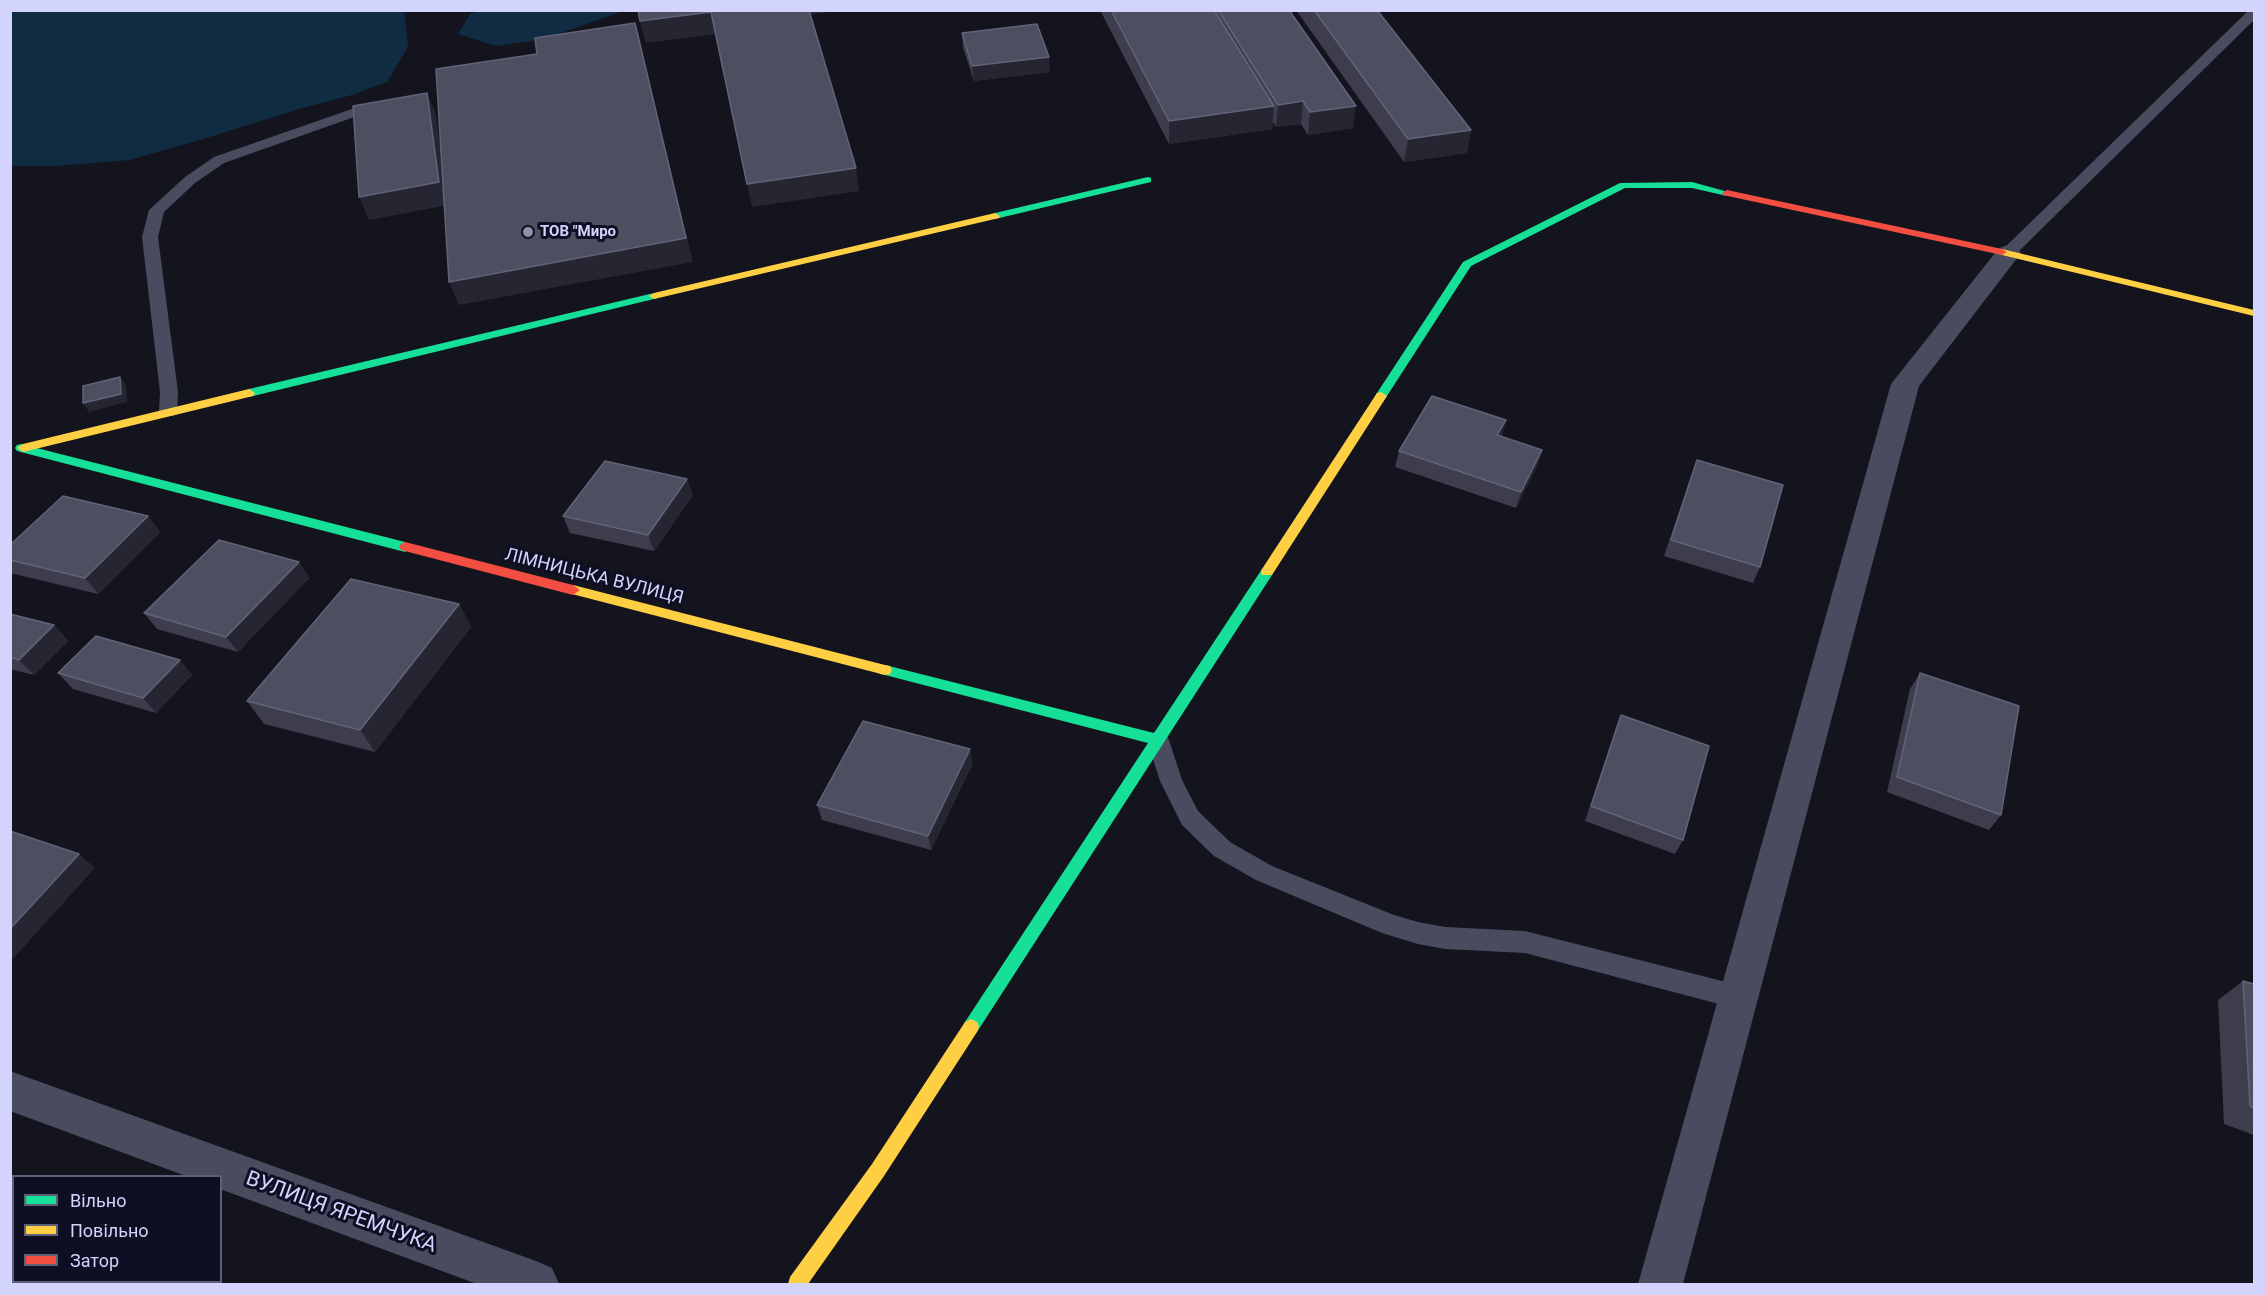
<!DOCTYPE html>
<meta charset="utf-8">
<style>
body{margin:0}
#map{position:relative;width:2265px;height:1295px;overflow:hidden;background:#14141e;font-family:Roboto,sans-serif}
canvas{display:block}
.frame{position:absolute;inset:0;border:12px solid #d2d4fd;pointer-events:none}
.legend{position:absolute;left:12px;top:1175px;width:210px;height:108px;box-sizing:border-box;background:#0f0f23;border:2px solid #5d5e7a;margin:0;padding:8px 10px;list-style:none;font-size:18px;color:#d2d4fd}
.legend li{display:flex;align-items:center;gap:12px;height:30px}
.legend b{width:30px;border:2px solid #5d5e7a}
</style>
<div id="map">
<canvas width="2265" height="1295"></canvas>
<div class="frame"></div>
<ul class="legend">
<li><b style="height:8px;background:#16e098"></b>Вільно</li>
<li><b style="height:8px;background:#ffcf43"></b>Повільно</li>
<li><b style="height:8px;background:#f24e42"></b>Затор</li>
</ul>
</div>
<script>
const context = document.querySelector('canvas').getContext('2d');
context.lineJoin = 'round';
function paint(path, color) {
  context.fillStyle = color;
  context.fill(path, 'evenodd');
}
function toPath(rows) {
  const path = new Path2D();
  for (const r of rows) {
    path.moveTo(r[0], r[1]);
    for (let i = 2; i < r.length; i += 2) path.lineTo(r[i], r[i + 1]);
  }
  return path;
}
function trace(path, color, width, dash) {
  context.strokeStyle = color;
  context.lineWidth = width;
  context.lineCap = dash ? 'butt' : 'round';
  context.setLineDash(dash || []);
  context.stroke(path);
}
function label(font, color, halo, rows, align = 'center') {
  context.font = font + ' Roboto,sans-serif';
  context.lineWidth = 6;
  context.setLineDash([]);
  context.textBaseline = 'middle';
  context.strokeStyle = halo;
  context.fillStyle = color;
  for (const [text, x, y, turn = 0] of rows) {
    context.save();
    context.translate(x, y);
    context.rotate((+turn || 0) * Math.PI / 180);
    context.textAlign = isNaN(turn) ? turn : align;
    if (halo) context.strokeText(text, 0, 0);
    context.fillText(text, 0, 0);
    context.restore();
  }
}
paint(toPath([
 [11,10,404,11,408,47,387,82,352,95,299,109,200,140,129,160,56,166,11,166],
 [479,11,623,11,544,39,496,46,458,34,470,14]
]), '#102c42');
paint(toPath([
 [2249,10,2254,10,2254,20,2014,256,2002,256,2000,253,2002,250,2249,10],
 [372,102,377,103,379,106,377,109,224,163,195,183,164,212,158,237,178,392,177,412,174,416,162,416,159,412,160,392,142,237,149,210,185,177,214,157,372,102],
 [1158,731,1166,734,1169,740,1182,780,1198,811,1230,842,1272,866,1394,915,1418,922,1445,927,1525,931,1738,985,1747,989,1751,997,1747,1005,1738,1009,1525,953,1445,949,1418,944,1382,933,1256,880,1214,856,1182,825,1160,781,1147,740,1150,734,1158,731]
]), '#494b5f');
paint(toPath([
 [2008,245,2017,248,2021,253,1919,386,1683,1284,1638,1284,1891,384,1999,248,2008,245],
 [10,1071,536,1261,552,1268,559,1284,477,1284,220,1189,220,1176,186,1176,10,1111,10,1071]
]), '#494b5f');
paint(toPath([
 [1148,177,1151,178,1151,182,995,219,990,216,995,213,1148,177],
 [1692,182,1732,193,1727,196,1692,188,1625,188,1471,266,1385,399,1377,399,1375,396,1463,262,1620,183,1692,182],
 [654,293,659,296,658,298,249,397,243,393,249,389,654,293],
 [21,444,405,542,411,547,405,552,17,451,15,448,17,445,21,444],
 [1267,567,1273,572,1272,575,977,1032,971,1035,965,1032,963,1027,965,1022,1148,743,885,675,880,674,878,670,880,666,885,665,1154,733,1262,569,1267,567]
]), '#16e098');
paint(toPath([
 [995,213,1000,216,999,218,654,299,649,296,654,293,995,213],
 [2002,249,2254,310,2254,316,1998,254,1998,250,2002,249],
 [249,389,255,393,253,396,23,452,17,448,23,444,249,389],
 [1381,392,1387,396,1272,575,1262,575,1261,572,1262,569,1377,393,1381,392],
 [573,585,885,665,890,666,892,670,890,674,885,675,568,593,566,590,573,585],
 [971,1019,977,1022,979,1027,977,1032,884,1176,808,1284,788,1284,790,1277,872,1164,965,1022,971,1019]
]), '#ffcf43');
paint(toPath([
 [1727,190,2002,249,2007,252,2002,255,1723,195,1722,193,1727,190],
 [405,542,573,585,580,590,573,595,401,550,399,547,401,544,405,542]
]), '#f24e42');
paint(toPath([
 [1100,10,1289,10,1353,128,1308,135,1301,124,1276,127,1273,122,1272,129,1169,144],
 [1296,10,1377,10,1471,130,1467,153,1404,162],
 [962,33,1050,72,974,81,963,48],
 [1502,437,1542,450,1537,466,1516,508,1395,467,1399,451],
 [1697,460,1760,567,1753,583,1664,556,1691,476],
 [693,495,654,551,570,533,563,516],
 [148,516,160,532,98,594,10,573,10,545],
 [299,562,309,578,238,652,157,629,144,613],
 [459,604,471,627,375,752,264,724,247,701],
 [10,614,54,625,68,641,34,675,10,669],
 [180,660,192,675,156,713,73,689,58,673],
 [1920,673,2001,815,1989,830,1887,792,1910,689],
 [1621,715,1683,840,1675,854,1585,821,1615,731],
 [970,749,972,765,931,850,822,820,817,805],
 [2243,981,2254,984,2254,1135,2224,1124,2218,1000]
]), '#3d3d4d');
paint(toPath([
 [807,10,842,10,808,15],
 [711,12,716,34,646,43,640,21],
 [635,23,693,262,459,305,449,282],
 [1049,57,1050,72,974,81,972,66],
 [427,93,436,115,448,205,369,220,359,197],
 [1303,101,1301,124,1276,127,1278,105],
 [1274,106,1272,129,1169,144,1169,121],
 [1356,106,1353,128,1308,135,1310,112],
 [1471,130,1467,153,1404,162,1408,139],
 [856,168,859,191,752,207,747,184],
 [120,377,126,385,127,402,89,412,83,403],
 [1506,420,1502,436,1493,452,1497,435],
 [1542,450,1537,466,1516,508,1521,492],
 [687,479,693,495,654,551,648,535],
 [148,516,160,532,98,594,85,578],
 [299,562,309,578,238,652,226,637],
 [459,604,471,627,375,752,360,730],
 [54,625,68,641,34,675,19,660],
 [180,660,192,675,156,713,143,698],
 [970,749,972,765,931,850,928,836],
 [79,854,95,868,10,962,10,929],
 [60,1281,87,1281,84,1284,57,1284]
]), '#262632');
const building = toPath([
 [638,10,809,10,856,168,747,184,711,12,640,21,638,10],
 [1111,10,1214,10,1274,106,1169,121,1111,10],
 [1218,10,1289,10,1356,106,1310,112,1303,101,1278,105,1218,10],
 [1314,10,1377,10,1471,130,1408,139,1314,10],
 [635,23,686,238,449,282,436,69,537,54,535,38,635,23],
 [1037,24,1049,57,972,66,962,33,1037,24],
 [427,93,439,182,359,197,353,106,427,93],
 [120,377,121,394,83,403,83,386,120,377],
 [1432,396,1506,420,1497,435,1542,450,1521,492,1399,451,1432,396],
 [1697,460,1783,485,1760,567,1671,540,1697,460],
 [605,461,687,479,648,535,563,516,605,461],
 [63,496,148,516,85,578,10,560,10,545,63,496],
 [219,540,299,562,226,637,144,613,219,540],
 [351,579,459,604,360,730,247,701,351,579],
 [10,614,54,625,19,660,10,657,10,614],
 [96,636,180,660,143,698,58,673,96,636],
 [1920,673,2019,706,2001,815,1897,777,1920,673],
 [1621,715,1709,746,1683,840,1591,806,1621,715],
 [863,721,970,749,928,836,817,805,863,721],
 [10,831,79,854,10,929,10,831],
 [2243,981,2254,984,2254,1108,2250,1106,2243,981],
 [10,1177,14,1179,14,1281,60,1281,57,1284,10,1284,10,1177]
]);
paint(building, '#4d4e60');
trace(building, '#626379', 1.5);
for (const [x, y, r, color] of [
 [528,232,6,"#9091af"]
]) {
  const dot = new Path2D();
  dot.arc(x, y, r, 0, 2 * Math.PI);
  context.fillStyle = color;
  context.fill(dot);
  trace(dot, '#0f0f23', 2);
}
label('bold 15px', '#d2d4fd', '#0f0f23', [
 ["ТОВ \"Миро",540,232]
], 'left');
label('18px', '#d2d4fd', '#0f0f23', [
 ["ЛІМНИЦЬКА ВУЛИЦЯ",594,577,14]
]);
label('21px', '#d2d4fd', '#0f0f23', [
 ["ВУЛИЦЯ ЯРЕМЧУКА",341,1213,20]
]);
</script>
